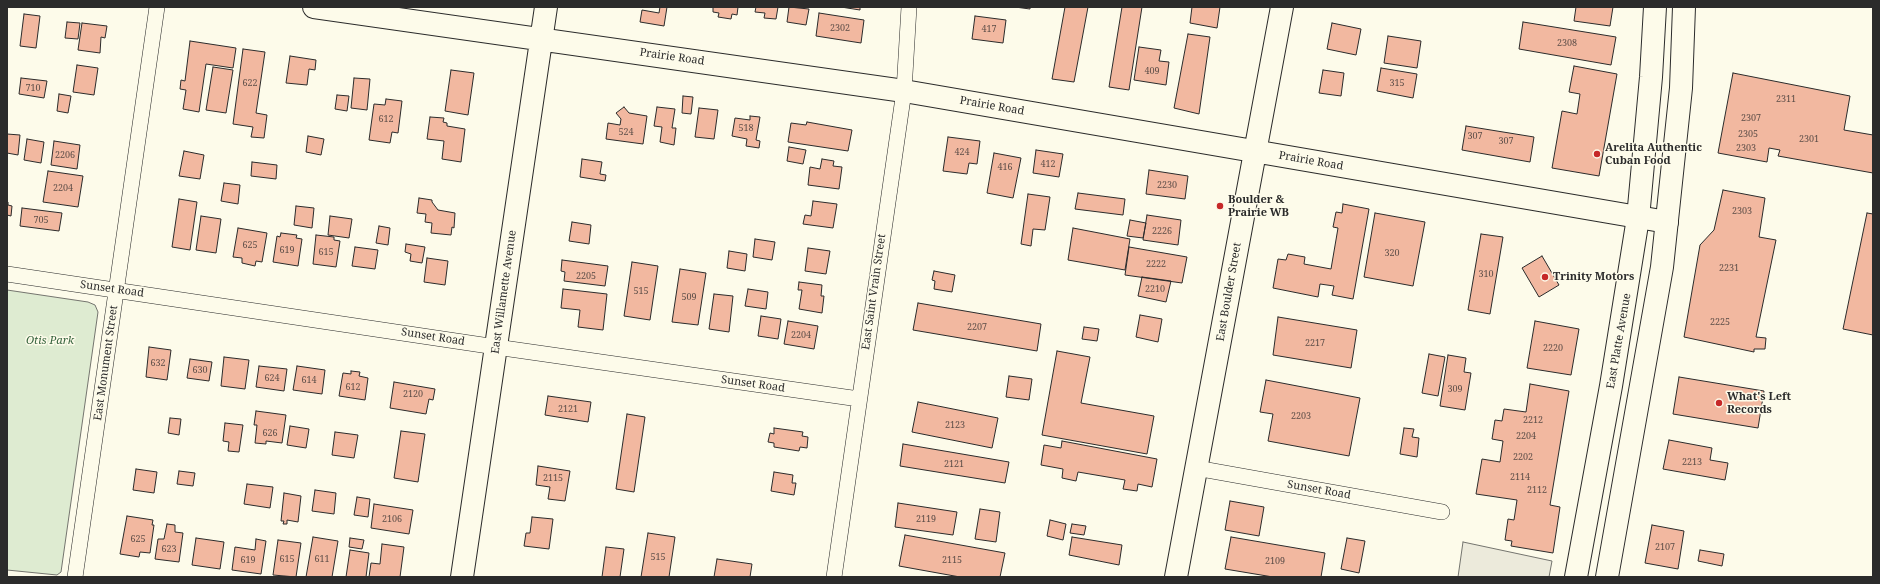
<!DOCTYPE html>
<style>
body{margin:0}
#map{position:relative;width:1880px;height:584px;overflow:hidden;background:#fdfbea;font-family:"Noto Serif",serif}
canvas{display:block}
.frame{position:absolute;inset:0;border:8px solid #2b2b2b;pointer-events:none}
</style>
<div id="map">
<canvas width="1880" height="584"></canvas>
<div class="frame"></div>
</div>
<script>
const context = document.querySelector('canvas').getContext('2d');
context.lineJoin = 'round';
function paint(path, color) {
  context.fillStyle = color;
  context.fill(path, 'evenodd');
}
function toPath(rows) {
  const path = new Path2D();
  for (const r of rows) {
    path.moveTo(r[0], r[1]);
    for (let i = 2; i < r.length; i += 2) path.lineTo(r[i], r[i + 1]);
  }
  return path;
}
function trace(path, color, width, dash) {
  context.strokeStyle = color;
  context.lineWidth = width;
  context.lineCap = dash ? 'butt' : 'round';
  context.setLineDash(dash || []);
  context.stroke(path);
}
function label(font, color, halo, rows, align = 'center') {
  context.font = font + ' "Noto Serif",serif';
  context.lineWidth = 3;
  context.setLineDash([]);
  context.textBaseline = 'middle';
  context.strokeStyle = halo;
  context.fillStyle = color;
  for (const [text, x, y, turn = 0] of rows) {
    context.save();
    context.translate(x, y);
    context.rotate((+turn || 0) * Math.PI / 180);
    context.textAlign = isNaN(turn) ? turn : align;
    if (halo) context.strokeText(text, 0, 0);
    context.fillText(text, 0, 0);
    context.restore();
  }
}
const green = toPath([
 [7,290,88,302,95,305,98,312,61,572,57,575,7,570,7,290]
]);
paint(green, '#deebd1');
trace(green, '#74746e', 1);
const parking = toPath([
 [1463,542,1552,561,1549,577,1458,577,1463,542]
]);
paint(parking, '#eceadb');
trace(parking, '#74746e', 1);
const building = toPath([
 [660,7,667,7,664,26,640,22,642,10,659,13,660,7],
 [713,7,738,7,737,15,732,14,731,19,718,17,719,13,713,12,713,7],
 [756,7,778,7,776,19,764,18,765,13,755,12,756,7],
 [789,7,809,9,806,25,787,22,789,7],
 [841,7,860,7,860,10,841,7],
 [1015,7,1030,7,1030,9,1015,7],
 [1065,7,1088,7,1074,82,1052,79,1065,7],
 [1122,7,1142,7,1129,90,1109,87,1122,7],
 [1192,7,1220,7,1217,28,1190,23,1192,7],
 [1576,7,1613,7,1610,26,1574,21,1576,7],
 [819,13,864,20,861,43,816,36,819,13],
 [24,14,40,16,36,48,20,46,24,14],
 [975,16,1006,20,1003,43,972,39,975,16],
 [67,22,80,23,78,39,65,38,67,22],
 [1523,22,1616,37,1611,65,1519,49,1523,22],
 [82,23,107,26,105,38,101,37,100,53,78,50,82,23],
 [1332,23,1361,29,1356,55,1327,49,1332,23],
 [1188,34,1210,37,1199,114,1174,108,1188,34],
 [1388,36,1421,41,1417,68,1384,63,1388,36],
 [190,41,236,48,233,68,206,64,199,112,183,109,186,90,180,89,181,80,185,81,190,41],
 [1139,47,1161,50,1159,61,1169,62,1166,85,1134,80,1139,47],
 [243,49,265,52,256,113,267,115,264,138,251,137,253,127,233,124,243,49],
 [290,56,316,60,315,70,309,69,307,85,286,83,290,56],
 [77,65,98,68,94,95,73,92,77,65],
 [1574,66,1617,74,1599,176,1552,168,1562,111,1577,114,1580,94,1569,92,1574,66],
 [213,67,233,70,226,113,206,110,213,67],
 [1381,68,1417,74,1413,98,1377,91,1381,68],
 [451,70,474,73,468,115,445,111,451,70],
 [1323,70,1344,73,1341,96,1319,93,1323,70],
 [1733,73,1850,96,1844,130,1873,135,1873,173,1778,156,1780,150,1769,148,1767,162,1718,153,1733,73],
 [21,78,47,81,44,98,19,94,21,78],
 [354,78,370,79,367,110,351,108,354,78],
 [59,94,71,96,68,113,57,111,59,94],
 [337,95,349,96,347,111,335,109,337,95],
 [683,96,693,97,691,114,682,113,683,96],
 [386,99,402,101,398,133,392,132,390,143,369,140,374,104,385,105,386,99],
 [624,107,629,113,647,116,643,144,606,139,608,123,620,125,621,119,616,113,624,107],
 [657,107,675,109,672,128,676,128,674,145,660,142,662,127,654,126,657,107],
 [699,108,718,110,714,139,695,137,699,108],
 [750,116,760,117,756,140,760,141,759,148,746,146,747,139,732,136,735,118,750,120,750,116],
 [430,117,444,118,443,122,447,123,447,126,465,129,461,162,442,159,444,141,427,139,430,117],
 [807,122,852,130,848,151,788,142,791,123,806,125,807,122],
 [1466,126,1534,137,1530,162,1462,150,1466,126],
 [7,134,20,135,18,155,7,153,7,134],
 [308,136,324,139,321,155,306,152,308,136],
 [948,137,980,141,977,164,969,163,967,174,943,171,948,137],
 [27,139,44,142,41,163,24,160,27,139],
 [54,141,80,145,77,169,51,165,54,141],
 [789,147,806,150,803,164,787,161,789,147],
 [1036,150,1063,154,1059,177,1033,173,1036,150],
 [184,151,204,155,200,179,179,176,184,151],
 [994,153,1021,158,1013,198,987,193,994,153],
 [582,159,602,162,600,174,606,175,605,181,580,177,582,159],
 [822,159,834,161,833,166,842,167,839,189,808,185,810,167,820,169,822,159],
 [252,162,277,165,276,179,251,176,252,162],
 [1149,170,1188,176,1185,199,1146,194,1149,170],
 [48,171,83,176,78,207,43,202,48,171],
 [224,183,240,185,238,204,221,201,224,183],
 [1723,190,1765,198,1759,237,1776,240,1756,337,1766,338,1765,349,1754,349,1754,352,1684,337,1700,245,1714,230,1723,190],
 [1078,193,1125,199,1123,215,1075,209,1078,193],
 [1028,194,1050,197,1045,230,1033,229,1031,246,1021,244,1028,194],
 [419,198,432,200,432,202,438,210,455,213,454,228,452,227,451,235,431,233,432,223,425,222,426,214,417,213,419,198],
 [179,199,197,202,190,250,172,247,179,199],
 [813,201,837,204,833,228,803,224,805,215,811,216,813,201],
 [7,202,8,202,8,205,12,206,11,216,7,215,7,202],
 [1343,204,1369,209,1353,299,1332,295,1334,286,1320,284,1318,297,1273,288,1278,259,1286,260,1288,254,1305,257,1304,264,1331,269,1338,228,1333,227,1336,212,1342,213,1343,204],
 [296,206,314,208,312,228,294,225,296,206],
 [22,208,62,213,59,231,20,226,22,208],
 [1375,213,1425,222,1413,286,1364,277,1375,213],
 [1867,213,1873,214,1873,335,1843,329,1867,213],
 [1147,215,1181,220,1178,245,1143,240,1147,215],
 [201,216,221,219,216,253,196,250,201,216],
 [330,216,352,219,349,238,328,235,330,216],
 [1130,220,1146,223,1143,238,1127,236,1130,220],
 [572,222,591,225,589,244,569,241,572,222],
 [379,226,390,228,388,245,376,243,379,226],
 [238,228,267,233,262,262,256,261,255,266,242,263,242,258,233,257,238,228],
 [1073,228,1130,239,1125,270,1068,260,1073,228],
 [281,233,297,235,296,238,302,239,298,266,273,262,277,236,280,237,281,233],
 [1481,234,1503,237,1490,314,1468,310,1481,234],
 [316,235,334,237,334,240,340,241,336,267,313,264,316,235],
 [755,239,775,242,772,260,753,257,755,239],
 [406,244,425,247,422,263,410,261,411,254,405,252,406,244],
 [355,247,378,250,375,269,352,266,355,247],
 [1129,247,1187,257,1182,283,1125,275,1129,247],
 [808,248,830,251,826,274,805,271,808,248],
 [729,251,747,254,745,271,727,268,729,251],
 [1542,256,1559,285,1539,297,1522,268,1542,256],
 [427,258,448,261,445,285,424,282,427,258],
 [562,260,608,266,605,286,564,281,565,272,561,271,562,260],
 [632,262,658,266,650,320,624,316,632,262],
 [680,269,706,273,698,325,672,322,680,269],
 [934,271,955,275,952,292,934,289,935,281,932,280,934,271],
 [1142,277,1171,281,1166,302,1138,296,1142,277],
 [799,282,822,285,821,296,824,296,822,313,799,309,802,290,798,290,799,282],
 [563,289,607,294,603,330,578,327,580,310,561,308,563,289],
 [748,289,768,292,766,309,745,306,748,289],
 [714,294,733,296,729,332,709,329,714,294],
 [918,303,1041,324,1037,351,913,330,918,303],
 [1140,315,1162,319,1158,342,1136,337,1140,315],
 [761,316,781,319,778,339,758,336,761,316],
 [1278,317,1357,330,1351,368,1273,355,1278,317],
 [788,321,818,326,814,349,784,344,788,321],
 [1535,321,1579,329,1571,375,1527,368,1535,321],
 [1084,327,1099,329,1097,341,1082,339,1084,327],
 [149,347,171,350,167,380,146,377,149,347],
 [1057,351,1090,357,1081,403,1154,416,1147,454,1042,435,1057,351],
 [1429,354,1445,357,1438,396,1422,393,1429,354],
 [1448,355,1466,358,1464,372,1471,373,1465,410,1440,406,1448,355],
 [224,357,249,360,245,389,221,386,224,357],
 [190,359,212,362,209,381,187,378,190,359],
 [259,366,287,369,284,391,256,387,259,366],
 [297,366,325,370,322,394,293,390,297,366],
 [351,371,360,372,359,376,368,378,365,400,339,396,343,373,351,374,351,371],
 [1009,376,1032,379,1029,400,1006,397,1009,376],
 [1679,377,1764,391,1758,428,1673,414,1679,377],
 [1266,380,1360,398,1349,456,1268,441,1273,414,1260,412,1266,380],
 [394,382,435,389,433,400,429,399,426,414,390,408,394,382],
 [1530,384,1569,391,1550,505,1560,507,1553,553,1511,546,1512,541,1505,540,1508,519,1514,520,1517,500,1476,494,1482,459,1500,462,1503,441,1492,439,1495,420,1502,421,1504,409,1526,412,1530,384],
 [548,396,591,402,588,422,545,415,548,396],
 [918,402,998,418,992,448,912,432,918,402],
 [256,411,286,415,282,443,266,441,266,444,255,443,257,425,254,425,256,411],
 [627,414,645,417,634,492,616,489,627,414],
 [170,418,181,419,179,435,168,433,170,418],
 [225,423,243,425,239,452,228,451,229,442,223,441,225,423],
 [290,426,309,429,306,448,287,445,290,426],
 [774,428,803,432,802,436,808,437,807,448,800,447,799,451,774,447,774,443,768,442,770,433,774,434,774,428],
 [1404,428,1414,429,1412,437,1419,438,1417,457,1400,454,1404,428],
 [401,431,425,434,418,482,394,478,401,431],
 [335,432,358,435,354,458,332,455,335,432],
 [1669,440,1712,448,1710,460,1728,463,1725,480,1663,469,1669,440],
 [1062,441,1157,459,1152,487,1138,484,1137,491,1123,489,1125,480,1078,472,1076,481,1062,478,1063,469,1041,465,1044,445,1061,448,1062,441],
 [903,444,1009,462,1005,483,900,466,903,444],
 [538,466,570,471,565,501,548,499,550,487,536,485,538,466],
 [136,469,157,472,154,493,133,490,136,469],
 [179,471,195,473,193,486,177,484,179,471],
 [774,472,793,475,792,483,796,483,794,495,771,491,774,472],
 [247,484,273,487,270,508,244,504,247,484],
 [315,490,336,493,334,514,312,511,315,490],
 [284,493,301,496,298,522,287,520,287,524,283,524,284,521,281,521,284,493],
 [357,497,370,499,368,517,354,515,357,497],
 [1230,501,1264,507,1259,536,1225,530,1230,501],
 [898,503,957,512,953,535,895,527,898,503],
 [374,504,413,510,409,534,371,528,374,504],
 [980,509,1000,512,996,542,975,539,980,509],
 [127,516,153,520,152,525,154,525,150,553,140,552,139,557,120,554,127,516],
 [532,517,553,519,549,549,524,546,526,533,530,533,532,517],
 [1050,520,1066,524,1063,540,1047,536,1050,520],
 [167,524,175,525,175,532,183,533,179,562,155,559,158,539,164,539,167,524],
 [1072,524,1086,526,1084,535,1070,533,1072,524],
 [1652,525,1684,531,1678,569,1645,563,1652,525],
 [648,533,675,537,669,577,641,577,648,533],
 [905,535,1005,553,1000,577,960,577,899,566,905,535],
 [313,537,338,541,332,577,306,577,313,537],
 [1072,537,1122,545,1119,565,1069,555,1072,537],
 [1231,537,1325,553,1321,577,1273,577,1225,569,1231,537],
 [196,538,224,542,220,569,192,565,196,538],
 [350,538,364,540,362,549,349,547,350,538],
 [1347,538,1365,541,1359,573,1341,569,1347,538],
 [256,539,266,541,261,574,232,570,235,547,255,550,256,539],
 [278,540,301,543,296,577,273,575,278,540],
 [382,544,404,547,400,577,369,577,371,563,380,564,382,544],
 [606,547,624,549,620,577,602,577,606,547],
 [350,550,369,553,366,577,346,577,350,550],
 [1700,550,1724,554,1722,566,1698,561,1700,550],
 [717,559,752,564,750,577,714,577,717,559]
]);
paint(building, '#f2b8a0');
trace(building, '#2b2b2b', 1);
const street = toPath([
 [7,274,496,347,859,399],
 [1196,468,1442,512],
 [75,577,157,7],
 [834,577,904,91,909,7]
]);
const secondary = toPath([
 [314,7,904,91,1667,222],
 [462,577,546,7],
 [1176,577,1282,7]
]);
const primary = toPath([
 [1576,577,1611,386,1638,218,1651,77,1655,7],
 [1607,577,1662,267,1681,88,1684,7]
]);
trace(street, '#2b2b2b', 16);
trace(secondary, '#2b2b2b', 24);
trace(primary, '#2b2b2b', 24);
trace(street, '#fdfbea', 15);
trace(secondary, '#fdfbea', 22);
trace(primary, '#fdfbea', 22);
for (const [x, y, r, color] of [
 [1597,154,4,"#c62828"],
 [1220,206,4,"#c62828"],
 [1545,277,4,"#c62828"],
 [1719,403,4,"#c62828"]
]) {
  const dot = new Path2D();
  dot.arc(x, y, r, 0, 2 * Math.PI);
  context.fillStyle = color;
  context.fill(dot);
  trace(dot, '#fdfbea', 1.5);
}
label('9px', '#5d4e48', null, [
 ["2302",840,28],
 ["417",989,29],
 ["2308",1567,43],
 ["409",1152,71],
 ["622",250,83],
 ["315",1397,83],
 ["710",33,88],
 ["2311",1786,99],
 ["2307",1751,118],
 ["612",386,119],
 ["518",746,128],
 ["524",626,132],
 ["2305",1748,134],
 ["307",1475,136],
 ["2301",1809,139],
 ["307",1506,141],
 ["2303",1746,148],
 ["424",962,152],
 ["2206",65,155],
 ["412",1048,164],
 ["416",1005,167],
 ["2230",1167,185],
 ["2204",63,188],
 ["2303",1742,211],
 ["705",41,220],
 ["2226",1162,231],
 ["625",250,245],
 ["619",287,250],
 ["615",326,252],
 ["320",1392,253],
 ["2222",1156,264],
 ["2231",1729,268],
 ["310",1486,274],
 ["2205",586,276],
 ["2210",1155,289],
 ["515",641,291],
 ["509",689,297],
 ["2225",1720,322],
 ["2207",977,327],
 ["2204",801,335],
 ["2217",1315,343],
 ["2220",1553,348],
 ["632",158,363],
 ["630",200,370],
 ["624",272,378],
 ["614",309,380],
 ["612",353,387],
 ["309",1455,389],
 ["2120",413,394],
 ["2121",568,409],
 ["2203",1301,416],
 ["2212",1533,420],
 ["2123",955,425],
 ["626",270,433],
 ["2204",1526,436],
 ["2202",1523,457],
 ["2213",1692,462],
 ["2121",954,464],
 ["2114",1520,477],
 ["2115",553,478],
 ["2112",1537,490],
 ["2106",392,519],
 ["2119",926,519],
 ["625",138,539],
 ["2107",1665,547],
 ["623",169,549],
 ["515",658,557],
 ["615",287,559],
 ["611",322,559],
 ["619",248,560],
 ["2115",952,560],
 ["2109",1275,561]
]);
label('11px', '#2b2b2b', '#fdfbea', [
 ["Prairie Road",672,57,8],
 ["Prairie Road",992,106,10],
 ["Prairie Road",1311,161,10],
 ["Sunset Road",112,289,8],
 ["East Willamette Avenue",504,292,-82],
 ["East Saint Vrain Street",874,292,-82],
 ["East Boulder Street",1229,292,-80],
 ["Sunset Road",433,337,9],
 ["East Platte Avenue",1619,341,-80],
 ["East Monument Street",106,363,-82],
 ["Sunset Road",753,384,8],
 ["Sunset Road",1319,490,10]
]);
label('bold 11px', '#2b2b2b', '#fdfbea', [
 ["Arelita Authentic",1605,148],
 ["Cuban Food",1605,161],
 ["Boulder &",1228,200],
 ["Prairie WB",1228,213],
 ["Trinity Motors",1553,277],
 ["What's Left",1727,397],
 ["Records",1727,410]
], 'left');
label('italic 11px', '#34623c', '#fdfbea', [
 ["Otis Park",50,341]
]);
</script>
